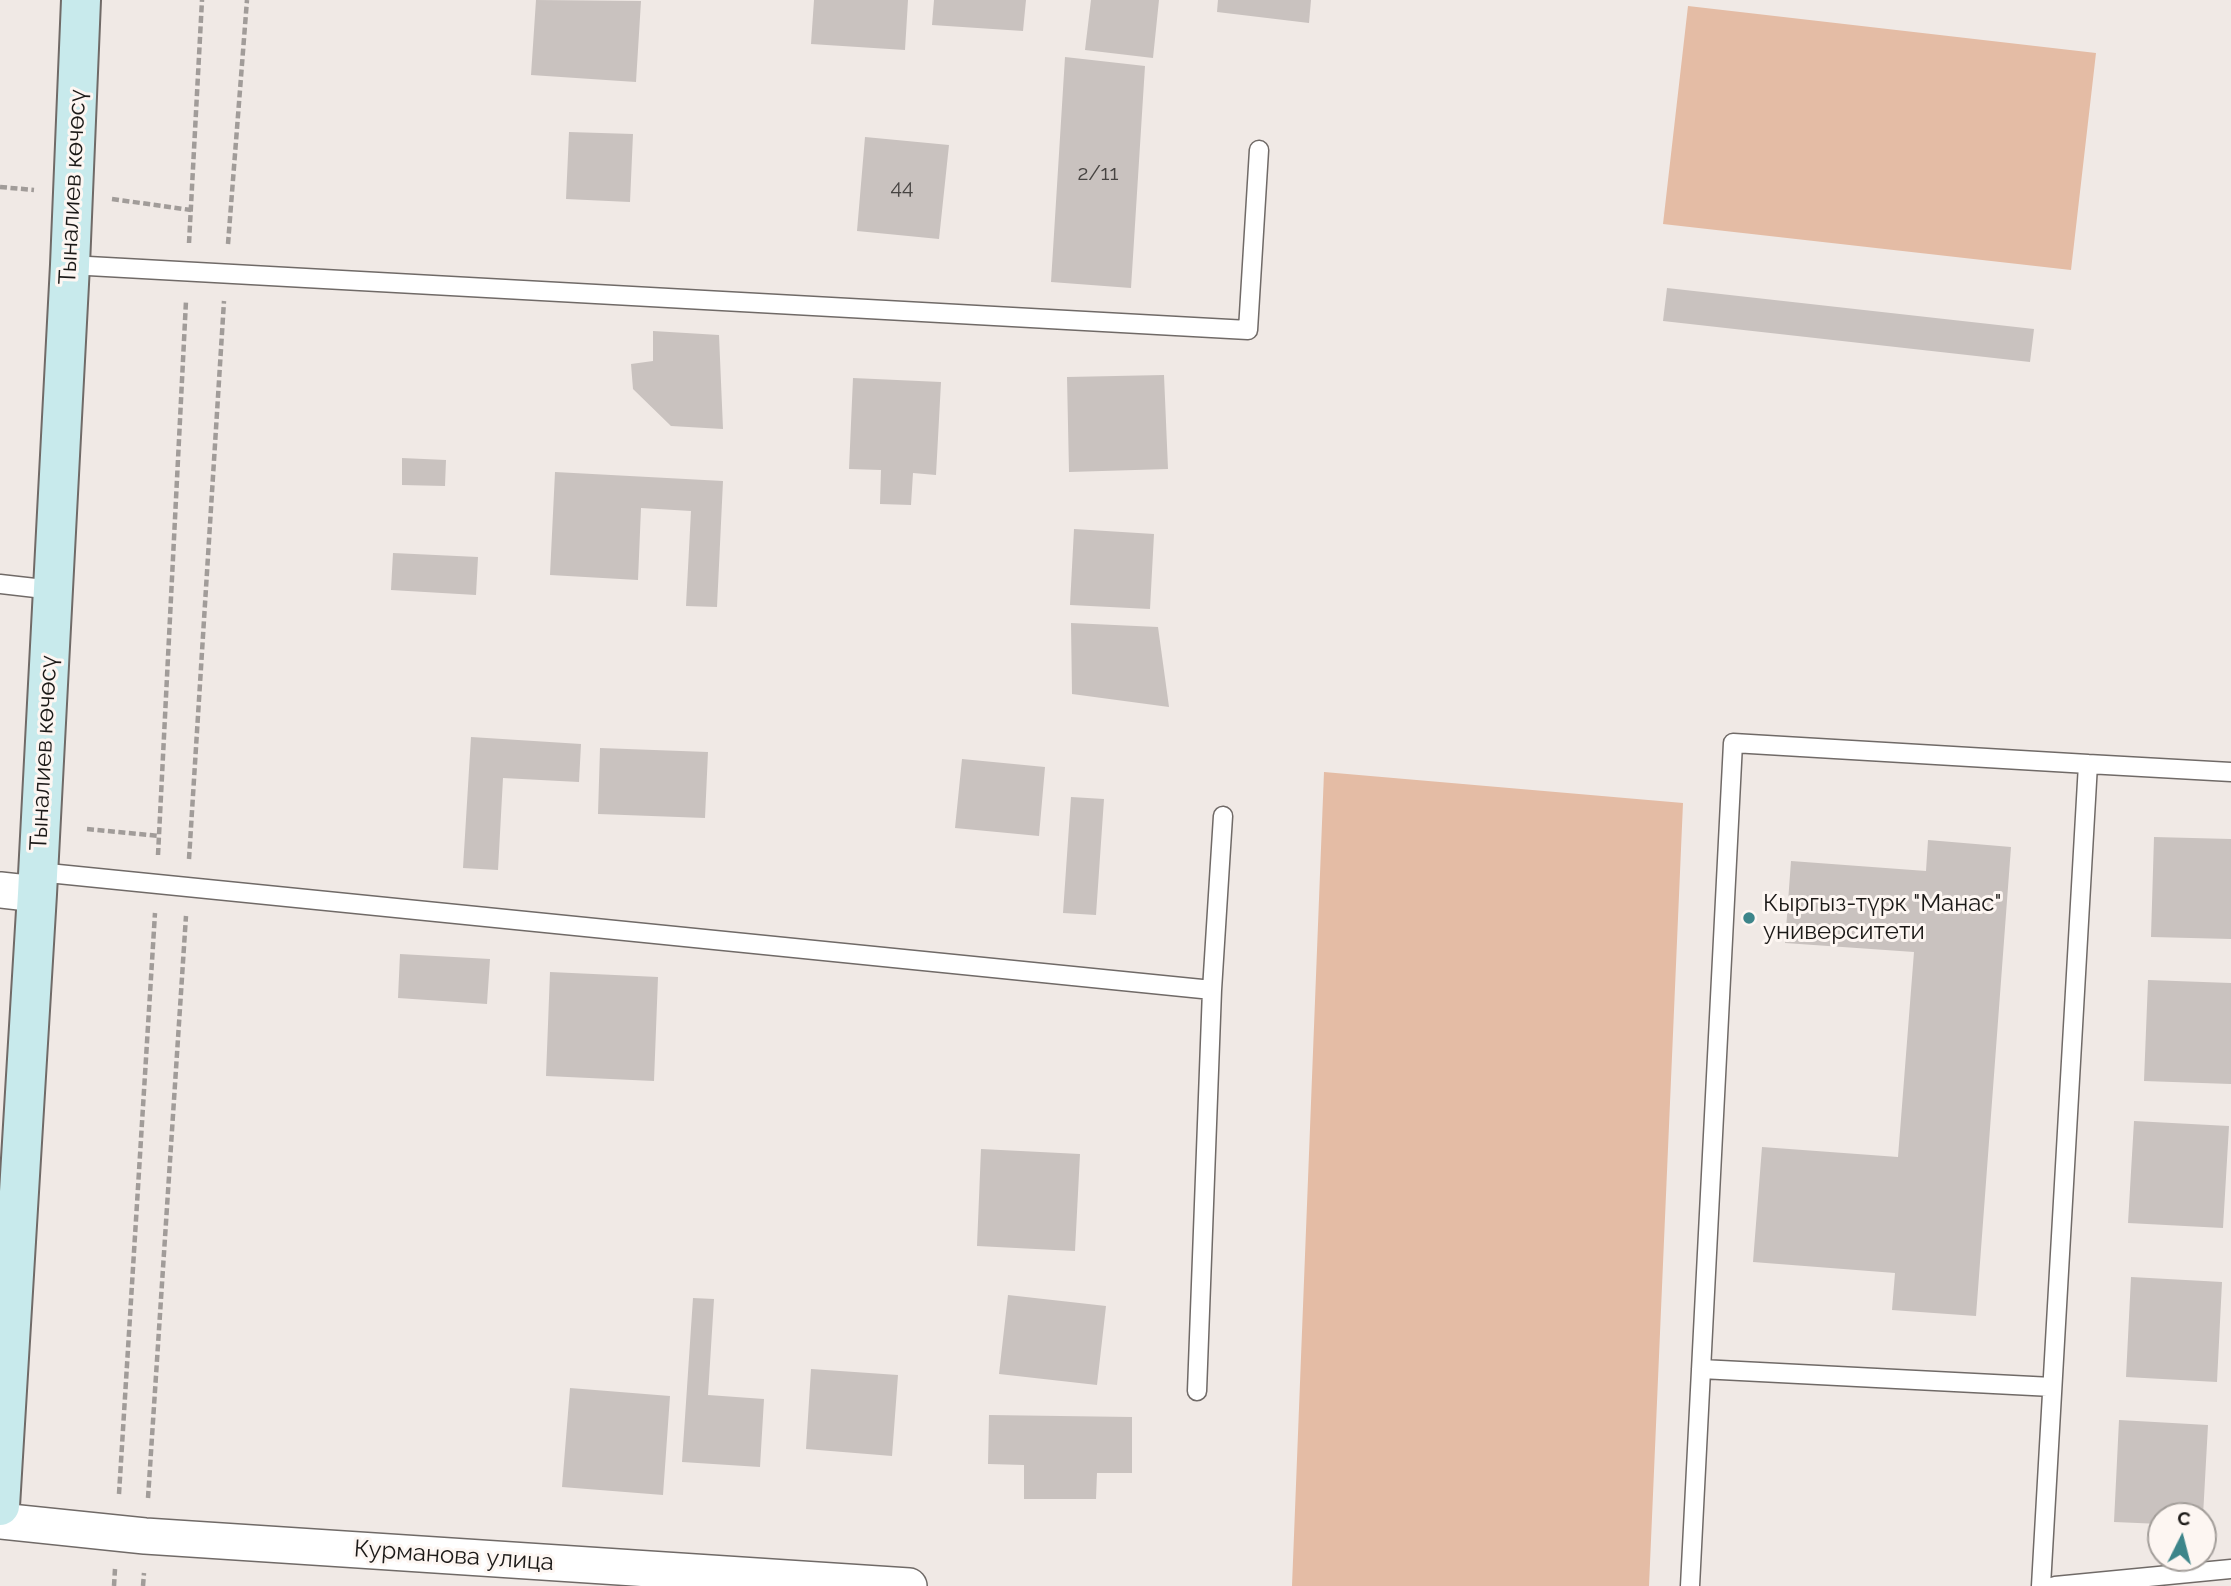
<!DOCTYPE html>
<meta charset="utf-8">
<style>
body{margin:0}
#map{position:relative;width:2231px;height:1586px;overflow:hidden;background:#f0e9e5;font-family:Raleway,sans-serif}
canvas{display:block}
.north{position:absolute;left:2147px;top:1502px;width:70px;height:70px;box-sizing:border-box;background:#fdf6f2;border:2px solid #a39e9a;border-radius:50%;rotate:6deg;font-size:19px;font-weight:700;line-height:28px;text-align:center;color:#1b1917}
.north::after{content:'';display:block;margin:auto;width:24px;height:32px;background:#3d858a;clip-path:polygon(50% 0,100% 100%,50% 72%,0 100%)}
</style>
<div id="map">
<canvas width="2231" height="1586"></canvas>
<div class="north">С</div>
</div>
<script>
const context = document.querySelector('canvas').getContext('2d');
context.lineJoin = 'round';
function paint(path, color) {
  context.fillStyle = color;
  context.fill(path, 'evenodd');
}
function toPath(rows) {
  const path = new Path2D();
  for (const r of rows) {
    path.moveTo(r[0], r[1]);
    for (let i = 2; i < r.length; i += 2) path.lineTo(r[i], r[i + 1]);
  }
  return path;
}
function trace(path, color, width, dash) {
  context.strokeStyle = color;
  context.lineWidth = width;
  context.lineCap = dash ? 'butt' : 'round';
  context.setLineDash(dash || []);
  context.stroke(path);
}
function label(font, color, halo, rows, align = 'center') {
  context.font = font + ' Raleway,sans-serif';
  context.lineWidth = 6;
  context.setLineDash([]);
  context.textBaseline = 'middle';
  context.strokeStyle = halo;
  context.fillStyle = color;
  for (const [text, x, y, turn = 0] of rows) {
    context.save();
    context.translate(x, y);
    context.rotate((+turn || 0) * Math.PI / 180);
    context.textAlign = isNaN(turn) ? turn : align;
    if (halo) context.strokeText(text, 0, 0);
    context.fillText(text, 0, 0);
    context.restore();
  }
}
paint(toPath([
 [1688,6,2096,53,2071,270,1663,224],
 [1324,772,1683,803,1649,1586,1292,1586]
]), '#e4bca5');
paint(toPath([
 [536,0,641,1,636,82,531,75],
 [814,0,908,0,905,50,811,44],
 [934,0,1026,0,1023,31,932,25],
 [1091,0,1159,0,1153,58,1085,50],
 [1218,0,1311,0,1309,23,1217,12],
 [1065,57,1145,66,1131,288,1051,282],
 [569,132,633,134,630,202,566,199],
 [865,137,949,145,939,239,857,231],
 [1667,288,2034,329,2030,362,1663,321],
 [653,331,719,335,723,429,671,426,633,389,631,364,653,361],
 [1164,375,1168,469,1069,472,1067,377],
 [853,378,941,382,936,475,913,473,911,505,880,504,881,470,849,469],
 [402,458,446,460,445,486,402,485],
 [555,472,723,481,717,607,686,606,691,511,641,508,638,580,550,575],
 [1074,529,1154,534,1150,609,1070,605],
 [393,553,478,557,476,595,391,590],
 [1071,623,1158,627,1169,707,1072,694],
 [471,737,581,744,579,782,503,778,498,870,463,868],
 [600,748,708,752,705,818,598,814],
 [962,759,1045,767,1039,836,955,828],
 [1071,797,1104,799,1096,915,1063,913],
 [2154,837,2231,839,2231,939,2151,937],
 [1928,840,2011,847,1976,1316,1892,1310,1895,1273,1753,1262,1762,1147,1898,1157,1914,952,1785,943,1791,861,1926,871],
 [400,954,490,959,487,1004,398,998],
 [550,972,658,977,654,1081,546,1076],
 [2148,980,2231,983,2231,1084,2144,1081],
 [2134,1121,2229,1126,2223,1228,2128,1223],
 [981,1149,1080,1154,1075,1251,977,1246],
 [2131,1277,2222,1282,2217,1382,2126,1377],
 [1008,1295,1106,1306,1097,1385,999,1374],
 [693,1298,714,1299,708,1395,764,1399,760,1467,682,1462],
 [811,1369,898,1375,892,1456,806,1449],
 [570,1388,670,1396,663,1495,562,1487],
 [989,1415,1132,1417,1132,1473,1097,1473,1096,1499,1024,1499,1024,1465,988,1464],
 [2119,1420,2208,1425,2203,1516,2161,1516,2161,1524,2114,1522]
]), '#c9c2bf');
const service = toPath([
 [70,265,1248,330,1259,150],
 [0,584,53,590],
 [2088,764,2231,772],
 [38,872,1212,990],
 [1701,1369,2052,1387],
 [1197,1391,1212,990,1223,816],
 [1690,1586,1733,743,2088,764,2041,1586],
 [2055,1586,2231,1569]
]);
const minor = toPath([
 [0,890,37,894],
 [0,1521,145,1536,909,1586]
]);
const secondary = toPath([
 [0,1506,37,894,70,265,81,0]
]);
trace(service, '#706a67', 21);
trace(minor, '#706a67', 38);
trace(secondary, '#706a67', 42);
trace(toPath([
 [0,187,34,190],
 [112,199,191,210],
 [189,243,202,0],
 [228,244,247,0],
 [87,829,159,836],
 [158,855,186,301],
 [189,859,224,301],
 [119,1494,155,913],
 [148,1498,186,916],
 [114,1586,115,1569],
 [143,1586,144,1573]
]), '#a19c99', 4.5, [7, 3.5]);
trace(service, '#fff', 18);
trace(minor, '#fff', 35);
trace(secondary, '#c8eaec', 38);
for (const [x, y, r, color] of [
 [1749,918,7,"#3d858a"]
]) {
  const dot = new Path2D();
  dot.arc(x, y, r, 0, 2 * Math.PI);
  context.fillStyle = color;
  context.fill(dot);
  trace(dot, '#fdf6f2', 2.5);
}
label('21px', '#464341', null, [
 ["2/11",1098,174],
 ["44",902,188]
]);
label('24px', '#1b1917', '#fdf6f2', [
 ["Тыналиев көчөсү",73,187,-87],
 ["Тыналиев көчөсү",44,753,-87],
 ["Курманова улица",454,1556,4]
]);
label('24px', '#1b1917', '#fdf6f2', [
 ["Кыргыз-түрк \"Манас\"",1763,904],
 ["университети",1763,932]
], 'left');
</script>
